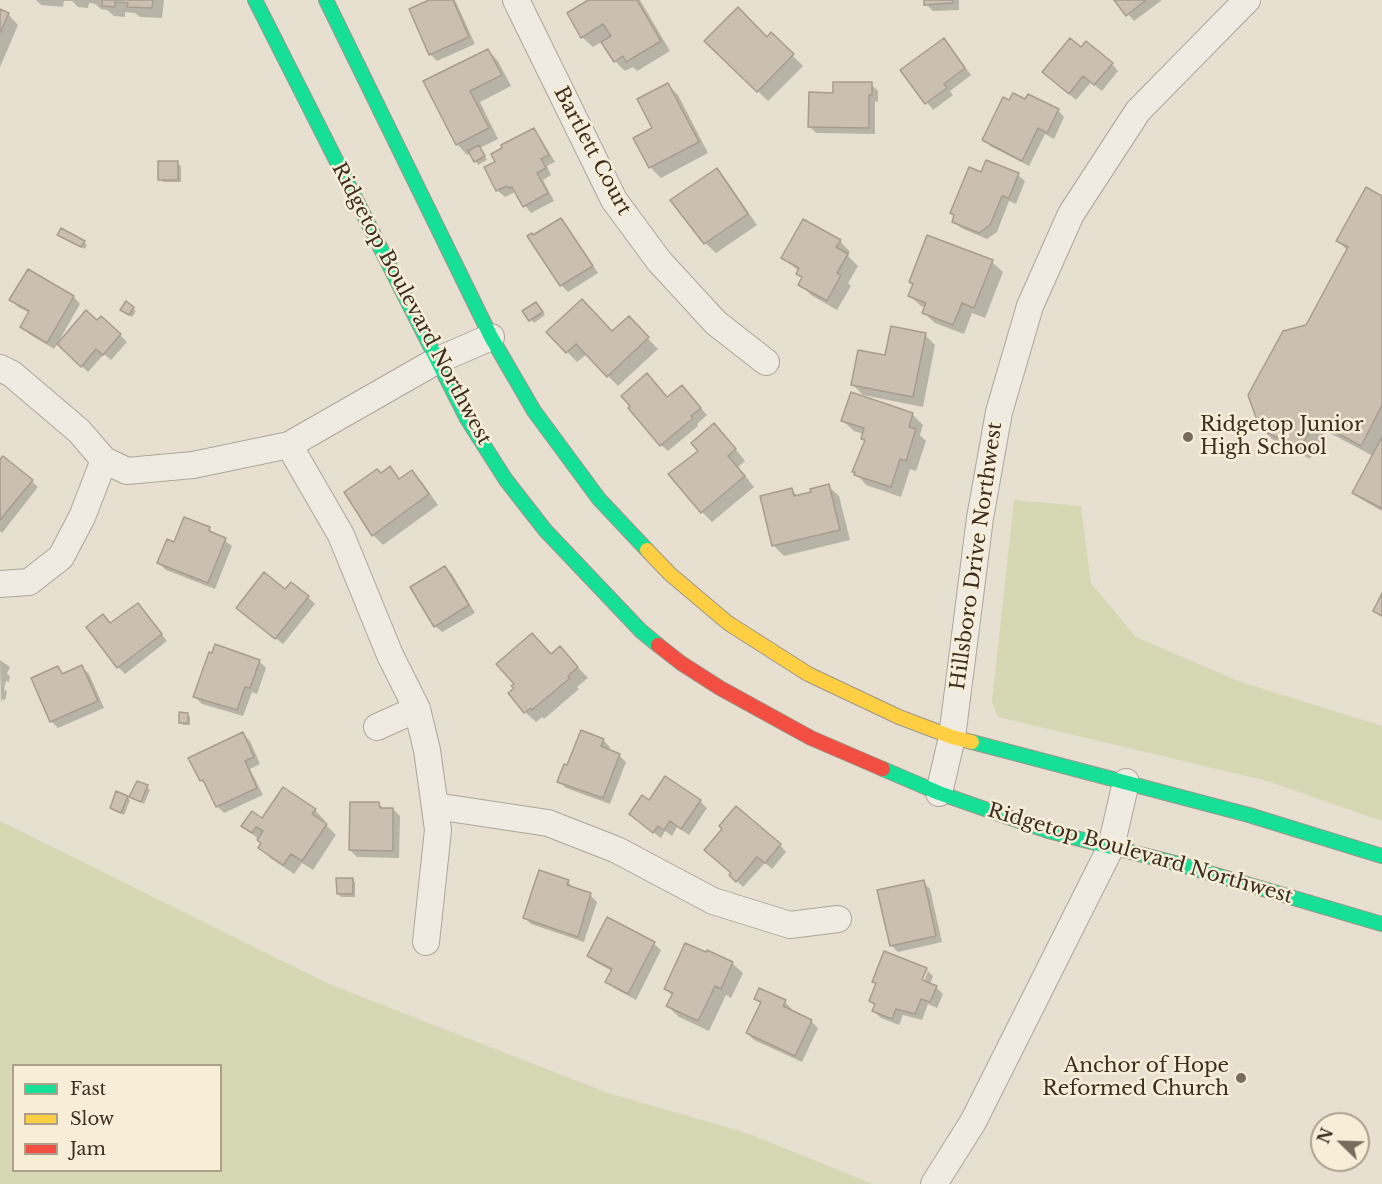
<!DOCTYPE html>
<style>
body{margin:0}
#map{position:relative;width:1382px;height:1184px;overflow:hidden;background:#e7e0d1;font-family:"Libre Baskerville",serif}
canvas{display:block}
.legend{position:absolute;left:12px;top:1064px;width:210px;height:108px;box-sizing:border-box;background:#f7eed8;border:2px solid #ada18e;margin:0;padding:8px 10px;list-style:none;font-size:18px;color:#3d2e20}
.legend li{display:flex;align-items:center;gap:12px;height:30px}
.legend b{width:30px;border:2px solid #ada18e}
.north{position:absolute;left:1310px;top:1112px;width:60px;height:60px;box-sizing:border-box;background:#f7eed8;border:2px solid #ada18e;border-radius:50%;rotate:293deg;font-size:16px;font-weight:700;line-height:24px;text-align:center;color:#3d2e20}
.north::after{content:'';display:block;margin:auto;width:21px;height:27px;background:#786c5e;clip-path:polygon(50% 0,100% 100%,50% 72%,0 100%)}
</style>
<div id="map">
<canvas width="1382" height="1184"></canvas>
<ul class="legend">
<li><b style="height:8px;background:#16e098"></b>Fast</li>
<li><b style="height:8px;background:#ffcf43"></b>Slow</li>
<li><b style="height:8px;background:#f24e42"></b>Jam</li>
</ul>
<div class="north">N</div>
</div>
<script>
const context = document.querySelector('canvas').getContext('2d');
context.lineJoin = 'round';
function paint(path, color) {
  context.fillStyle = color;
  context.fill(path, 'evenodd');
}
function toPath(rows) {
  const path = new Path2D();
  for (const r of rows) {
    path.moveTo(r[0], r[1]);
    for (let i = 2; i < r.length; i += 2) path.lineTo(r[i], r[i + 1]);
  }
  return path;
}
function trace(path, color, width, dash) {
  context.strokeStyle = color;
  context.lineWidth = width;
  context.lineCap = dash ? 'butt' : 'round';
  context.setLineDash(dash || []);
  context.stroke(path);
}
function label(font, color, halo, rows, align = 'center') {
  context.font = font + ' "Libre Baskerville",serif';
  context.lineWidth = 5;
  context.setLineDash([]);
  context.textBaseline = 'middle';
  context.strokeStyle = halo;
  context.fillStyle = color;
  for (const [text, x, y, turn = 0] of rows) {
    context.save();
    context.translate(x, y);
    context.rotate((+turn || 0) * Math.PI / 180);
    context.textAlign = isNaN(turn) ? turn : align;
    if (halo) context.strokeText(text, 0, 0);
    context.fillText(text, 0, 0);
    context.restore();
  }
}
paint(toPath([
 [1014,500,1081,506,1091,583,1136,637,1241,682,1382,726,1382,821,1267,781,998,717,992,702],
 [0,821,329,984,608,1093,747,1133,873,1184,0,1184],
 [14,1066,220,1066,220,1170,14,1170]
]), '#d6d7b3');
paint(toPath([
 [36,0,164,0,162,18,140,17,135,13,125,12,125,17,114,16,107,10,101,9,95,4,89,3,88,8,78,7,72,1,64,1,63,7,41,5],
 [433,0,455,0,475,44,437,61,430,54],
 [591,0,640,0,670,51,637,71,633,67,625,71,615,61,603,41,593,47,582,37],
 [925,0,959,0,959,10,933,11,926,4],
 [1116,0,1162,0,1134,21],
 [0,11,8,14,18,25,0,67],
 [771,34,803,66,768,101,706,41,767,39],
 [950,47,971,75,950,91,953,95,933,110,902,70],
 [1081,49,1112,64,1118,71,1102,91,1091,82,1076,100,1044,72],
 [488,50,498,61,511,86,480,102,498,139,480,148,487,160,478,165,471,153,467,155,457,144,425,82],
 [871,84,878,91,878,102,875,101,875,134,816,133,809,126,835,94],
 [668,85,678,95,708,153,661,178,650,167,635,139,654,129],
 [1026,101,1058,110,1064,117,1054,139,1045,134,1029,166,990,146,984,139,1010,102],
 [533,130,540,137,555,162,547,166,551,175,543,180,554,201,531,213,515,192,505,197,498,191,486,168,497,162],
 [177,163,181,166,181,182,163,182,160,179],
 [717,170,727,181,757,225,716,253,705,243],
 [982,173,1018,175,1025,181,1016,204,1009,201,997,232,987,239,961,228,954,221],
 [1382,197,1382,511,1361,499,1354,492,1373,456,1326,431,1310,459,1272,439,1261,428,1307,327,1348,251,1338,241],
 [561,220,567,227,598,273,568,292,561,285,529,237,533,236],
 [62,237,84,242,87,245,85,249],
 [840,241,850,252,848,256,858,266,848,283,851,286,837,310,811,295,800,284,803,279,797,273,799,271,783,258],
 [992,262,1003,272,985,318,972,313,964,334,935,323,924,313,926,308,921,306,910,296],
 [74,297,80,304,59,341,98,323,120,335,127,342,111,360,104,354,88,372,58,343,54,349,29,334,22,327,30,313,18,307,11,300],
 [126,303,136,311,132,317,125,312],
 [539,307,545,315,534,323,525,312],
 [628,318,658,349,618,386,587,354,577,362,548,332,612,333],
 [925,335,935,345,923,407,863,395,853,385,886,357],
 [688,394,707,415,697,424,698,426,668,451,661,445,668,399],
 [912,414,923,425,920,435,926,441,916,471,910,469,901,497,866,485,854,471,866,442,863,438,864,434,854,431,843,421],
 [725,436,745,461,738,467,754,487,712,522,702,512],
 [0,461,32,481,38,487,2,533,0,531],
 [390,468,401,480,412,472,422,482,438,505,383,545,373,535,381,475],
 [828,486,839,496,850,540,784,556,774,546,791,490,799,497],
 [209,529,232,546,215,589,166,570,159,563,175,544],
 [445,567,452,574,475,613,442,632,435,626],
 [285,591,308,597,315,604,283,644,245,614],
 [138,604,167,641,125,674,118,667,103,616,111,625],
 [560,648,588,678,577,687,579,689,544,719,542,717,536,722,525,712,551,655],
 [0,660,10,667,7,674,10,676,9,682,6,681,4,689,7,692,5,700,2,699,1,703],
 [259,661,266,668,257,694,252,692,243,716,202,704,195,697],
 [82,667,89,674,104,708,58,728,51,721,58,668,64,674],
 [187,714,190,717,190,725,183,725,180,722],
 [243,734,250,741,260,764,250,769,263,795,224,813,217,806,209,788,201,780],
 [603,740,610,747,609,750,619,755,626,762,610,804,566,788,559,781,568,767],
 [147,787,150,790,144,804,131,796],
 [127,797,130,800,124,815,111,808],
 [700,801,707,808,689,835,677,827,672,836,665,831,661,838,630,814,649,802],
 [379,804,384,809,393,809,400,816,399,858,357,857,350,850],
 [315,810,325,821,324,823,336,835,313,870,302,863,294,874,270,858,260,847,263,843,243,826,262,820],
 [780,845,786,852,772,869,765,863,743,887,731,875,733,873,713,856],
 [352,879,355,882,355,897,341,897,338,894],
 [568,882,575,889,590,895,597,902,584,942,531,924,524,917],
 [923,882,930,889,942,942,898,952,891,945],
 [608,919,654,944,661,950,636,1000,614,988,607,981,612,971,595,962,589,956],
 [732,963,743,973,731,998,726,995,709,1031,679,1017,668,1006,673,996,665,989],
 [926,969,928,971,925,971,918,987,921,988,928,971,933,976,930,985,936,987,943,994,937,1008,928,1004,922,1020,903,1015,899,1025,881,1018,874,1011,875,1006,870,1001,877,984,874,981],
 [760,990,785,1002,792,1009,790,1012,811,1021,818,1028,802,1062,754,1040,747,1033,761,1004,756,999]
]), '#0003');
const building = toPath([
 [102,0,153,0,152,8,127,7,128,3,115,2,115,7,102,6,102,0],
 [429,0,453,0,469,37,429,55,409,9,429,0],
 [588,0,637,0,661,41,626,62,623,56,614,62,601,42,611,36,603,24,581,38,567,13,588,0],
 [924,0,953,0,953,3,924,5,924,0],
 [1114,0,1146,0,1126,16,1114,0],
 [738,7,767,37,771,32,794,54,757,92,704,41,738,7],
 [0,9,9,13,0,33,0,9],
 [944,38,965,68,944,84,947,88,925,104,900,70,944,38],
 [1070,38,1081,47,1086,41,1113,63,1094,85,1083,76,1069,94,1042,72,1070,38],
 [488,49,502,75,470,91,489,128,456,145,423,81,488,49],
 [833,82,872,82,872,95,869,95,869,128,808,127,809,92,833,93,833,82],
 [668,83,699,142,649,168,633,138,652,128,637,99,668,83],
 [1013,93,1025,99,1028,94,1059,109,1047,133,1038,128,1022,161,982,140,1003,97,1009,100,1013,93],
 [534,128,549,155,541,159,546,168,537,173,548,193,523,207,512,187,509,188,507,186,496,191,484,167,495,162,491,154,502,148,501,145,534,128],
 [479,145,485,156,474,162,468,151,479,145],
 [986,160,1019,173,1009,198,1002,196,990,225,979,233,952,222,954,215,950,213,969,167,981,172,986,160],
 [158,161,178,161,178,180,158,180,158,161],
 [717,168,748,214,704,244,670,200,717,168],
 [1366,187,1382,196,1382,405,1361,446,1315,421,1300,449,1260,429,1248,395,1283,331,1306,325,1348,247,1336,241,1366,187],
 [561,218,593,266,560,286,527,236,532,233,533,235,561,218],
 [803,219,841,240,836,247,848,254,837,273,841,275,827,301,798,285,802,277,796,274,799,268,781,258,803,219],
 [61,228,85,241,81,247,57,235,61,228],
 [927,235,993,260,974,308,962,303,953,325,922,313,926,303,908,296,913,284,909,282,927,235],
 [28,269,74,296,47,343,20,327,29,311,9,300,28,269],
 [582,299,612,331,629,316,649,337,607,377,576,344,566,353,546,332,582,299],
 [126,301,134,307,129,315,120,310,126,301],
 [536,302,543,312,529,321,522,311,536,302],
 [86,310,97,320,101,316,121,334,103,355,96,349,81,367,57,344,86,310],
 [891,326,926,333,913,397,851,385,858,350,885,355,891,326],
 [647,373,667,397,682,385,701,408,691,416,693,418,660,446,628,408,630,406,621,396,647,373],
 [851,392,913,413,909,427,916,429,906,461,900,459,891,487,854,475,855,472,852,472,865,440,861,439,864,428,841,421,851,392],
 [714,423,736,449,728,456,745,476,701,513,668,474,698,451,691,443,714,423],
 [1382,437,1382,507,1381,508,1352,493,1382,437],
 [3,456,33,480,0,520,0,459,3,456],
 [390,466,399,479,412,470,429,494,372,536,344,492,377,469,381,473,390,466],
 [829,484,840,530,772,546,760,496,792,488,794,496,811,492,810,489,829,484],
 [184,517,210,527,209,531,226,538,208,583,157,563,167,539,174,542,184,517],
 [445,566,469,605,434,627,410,587,445,566],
 [264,572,285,589,291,582,309,596,275,639,236,608,264,572],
 [1382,593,1382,616,1373,611,1382,593],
 [138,603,162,634,117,668,86,627,103,614,110,623,138,603],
 [532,633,551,654,560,646,578,667,568,676,570,678,532,710,531,708,524,713,508,693,514,688,511,686,514,684,496,664,532,633],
 [215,644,260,660,250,688,245,687,237,710,193,697,209,652,212,653,215,644],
 [82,665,98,701,50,722,31,678,58,666,62,674,82,665],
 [179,712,188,713,188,723,179,723,179,712],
 [581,730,604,739,601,746,620,754,603,798,557,782,564,764,567,765,581,730],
 [243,732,254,757,245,761,257,788,216,807,203,780,200,781,188,758,243,732],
 [665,776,701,800,681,829,670,821,664,830,658,826,653,833,629,814,642,795,649,800,665,776],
 [137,781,148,785,141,802,129,797,137,781],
 [283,787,316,809,312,814,327,824,302,861,291,854,283,865,258,848,261,843,257,840,263,831,256,827,252,833,241,826,252,811,262,818,283,787],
 [116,791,128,796,121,813,110,808,116,791],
 [350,802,379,802,380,808,393,808,393,851,349,850,350,802],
 [736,806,781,844,765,863,757,857,736,882,729,875,731,873,704,850,722,829,719,826,736,806],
 [539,870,569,880,567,885,591,893,578,937,523,918,539,870],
 [336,878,353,878,353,894,337,894,336,878],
 [924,880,936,936,890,946,877,890,924,880],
 [607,917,655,942,628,994,605,982,612,969,587,956,607,917],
 [685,943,706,952,707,950,733,962,721,989,715,986,698,1021,666,1006,673,993,664,989,685,943],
 [884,951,927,968,922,980,937,986,930,1002,921,999,915,1014,896,1009,892,1019,872,1011,875,1004,869,1001,876,983,872,982,884,951],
 [759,988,786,1000,783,1006,812,1020,795,1056,746,1033,761,1002,754,999,759,988]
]);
paint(building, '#cbbfb2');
trace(building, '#a89c90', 1.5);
const street = toPath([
 [516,0,614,200,659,261,716,323,766,362],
 [0,368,12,374,79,431,104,460,127,471,193,465,289,445,436,361,491,337],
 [289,445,341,535,390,655,417,709,427,750,438,830,426,942],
 [0,584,29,582,61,557,82,517,104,460],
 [377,727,417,709],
 [939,793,952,737,980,518,999,412,1030,306,1071,214,1138,111,1247,0],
 [435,806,548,823,617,850,713,901,790,925,838,919],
 [934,1184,973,1122,1111,847,1126,782]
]);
const fast = toPath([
 [255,0,467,419,506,480,545,530,641,631,658,645],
 [326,0,491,337,534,411,599,499,647,550],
 [972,742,1249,815,1382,856],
 [883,769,939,793,1048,831,1175,863,1382,924]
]);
const slow = toPath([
 [647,550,670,574,728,623,808,674,899,717,952,737,972,742]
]);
const jam = toPath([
 [658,645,681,663,720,688,811,738,883,769]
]);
trace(street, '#ada599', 28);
trace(fast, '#9c958a', 16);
trace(slow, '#9c958a', 16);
trace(jam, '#9c958a', 16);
trace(street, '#efebe3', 26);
trace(fast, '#16e098', 14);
trace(slow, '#ffcf43', 14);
trace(jam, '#f24e42', 14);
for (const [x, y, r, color] of [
 [1188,437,6,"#786c5e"],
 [1241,1078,6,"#786c5e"]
]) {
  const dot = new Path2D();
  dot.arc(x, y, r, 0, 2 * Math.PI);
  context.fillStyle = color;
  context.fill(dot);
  trace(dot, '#f7eed8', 2);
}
label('20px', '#3d2e20', '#f7eed8', [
 ["Bartlett Court",592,151,62],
 ["Ridgetop Boulevard Northwest",411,304,62],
 ["Hillsboro Drive Northwest",977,556,-82],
 ["Ridgetop Boulevard Northwest",1140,854,16]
]);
label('20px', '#3d2e20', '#f7eed8', [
 ["Ridgetop Junior",1200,425],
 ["High School",1200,448],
 ["Anchor of Hope",1229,1066,"right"],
 ["Reformed Church",1229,1089,"right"]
], 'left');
</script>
